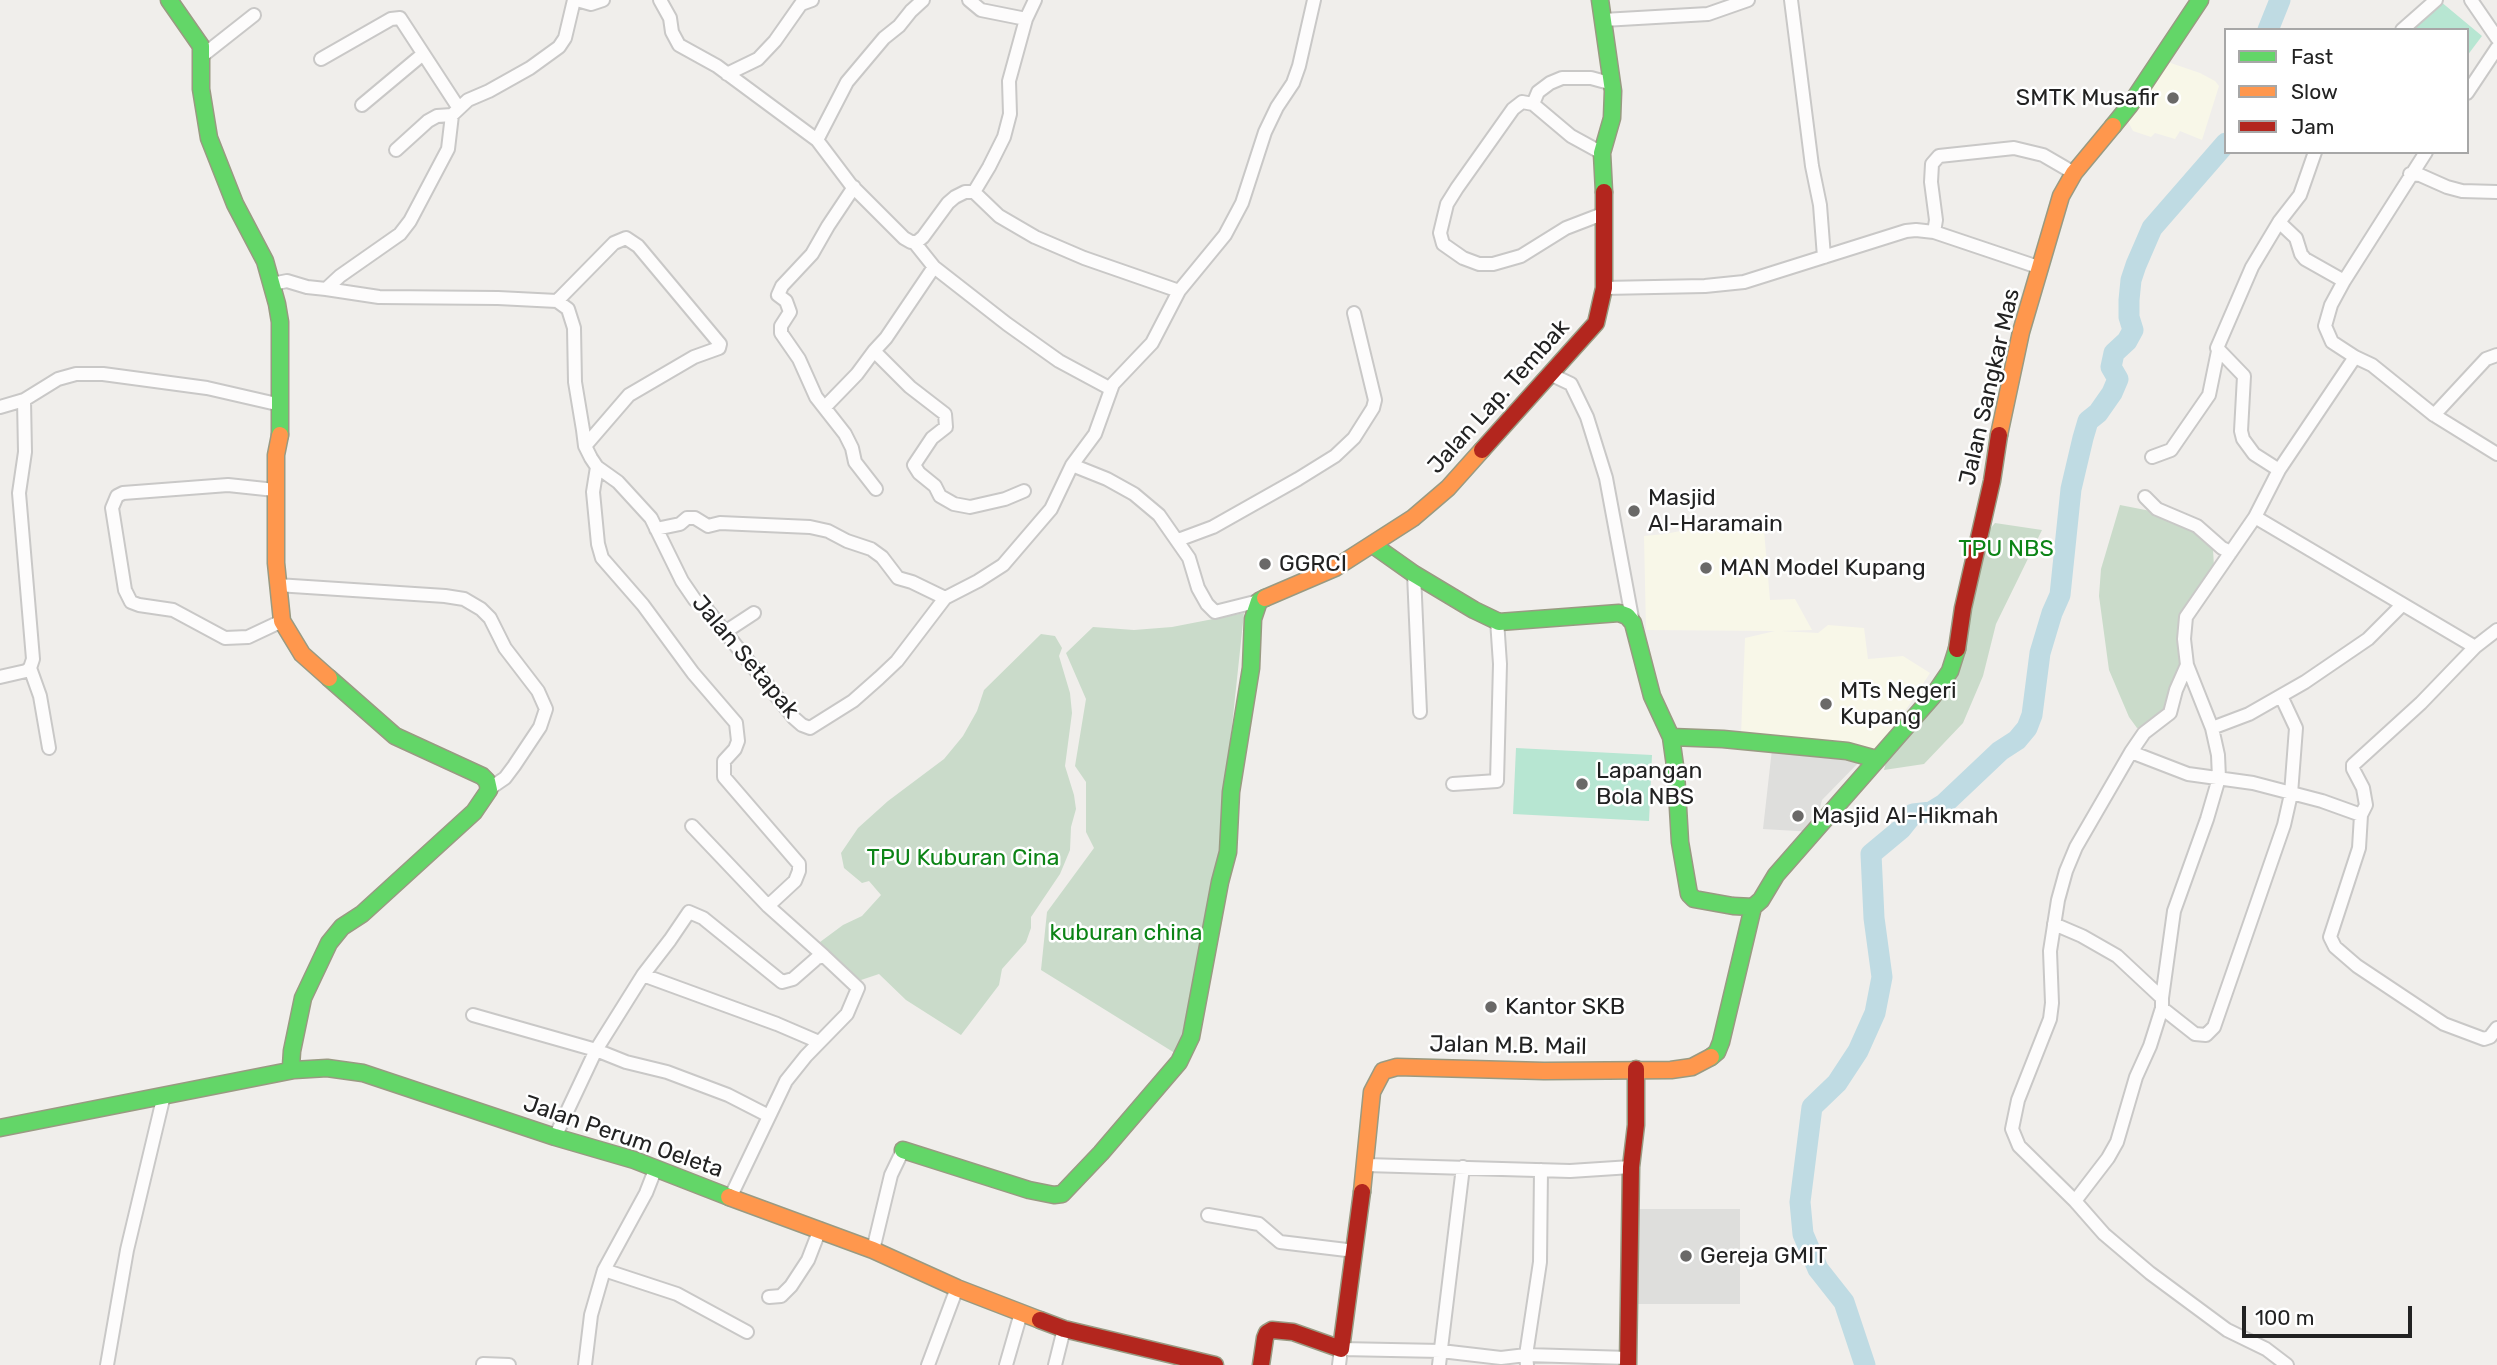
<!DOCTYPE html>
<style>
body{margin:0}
#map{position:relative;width:2497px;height:1365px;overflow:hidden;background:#f0eeeb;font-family:Rubik,sans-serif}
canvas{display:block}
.legend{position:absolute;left:2224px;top:28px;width:245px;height:126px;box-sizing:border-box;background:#fff;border:2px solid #a7a7a7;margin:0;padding:9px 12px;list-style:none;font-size:21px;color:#222}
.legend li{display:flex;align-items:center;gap:14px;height:35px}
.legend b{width:35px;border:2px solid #a7a7a7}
.scale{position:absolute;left:2242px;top:1306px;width:170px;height:32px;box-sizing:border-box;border:4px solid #222;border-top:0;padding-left:9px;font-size:21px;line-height:24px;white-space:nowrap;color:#222;-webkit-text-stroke:5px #fff;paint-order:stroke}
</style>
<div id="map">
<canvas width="2497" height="1365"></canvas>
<ul class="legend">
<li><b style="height:9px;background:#63d668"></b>Fast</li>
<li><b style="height:9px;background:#ff974d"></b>Slow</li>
<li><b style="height:9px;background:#b3261e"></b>Jam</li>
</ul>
<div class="scale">100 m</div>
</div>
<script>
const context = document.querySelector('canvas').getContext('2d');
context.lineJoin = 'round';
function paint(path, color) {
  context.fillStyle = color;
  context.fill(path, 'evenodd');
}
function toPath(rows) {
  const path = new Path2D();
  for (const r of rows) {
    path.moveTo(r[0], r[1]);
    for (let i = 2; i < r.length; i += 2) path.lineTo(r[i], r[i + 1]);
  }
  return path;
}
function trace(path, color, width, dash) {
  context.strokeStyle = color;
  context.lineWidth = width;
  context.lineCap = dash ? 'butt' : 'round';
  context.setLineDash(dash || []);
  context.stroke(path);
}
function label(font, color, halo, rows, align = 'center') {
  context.font = font + ' Rubik,sans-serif';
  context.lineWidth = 5;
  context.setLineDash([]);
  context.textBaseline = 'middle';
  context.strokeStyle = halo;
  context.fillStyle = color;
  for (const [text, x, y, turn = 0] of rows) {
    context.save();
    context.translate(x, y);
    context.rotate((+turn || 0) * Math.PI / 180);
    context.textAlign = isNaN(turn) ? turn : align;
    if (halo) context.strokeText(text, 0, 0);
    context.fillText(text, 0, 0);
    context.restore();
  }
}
paint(toPath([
 [2159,59,2200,73,2215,81,2219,86,2202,140,2180,131,2175,139,2155,133,2151,137,2133,131,2122,110],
 [1742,519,1763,519,1770,600,1795,599,1812,630,1781,631,1818,633,1828,625,1864,628,1868,659,1903,656,1930,673,1879,751,1741,735,1745,638,1775,631,1646,630,1644,536,1665,534]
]), '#f8f7e8');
paint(toPath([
 [1772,749,1863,758,1822,800,1814,832,1763,829],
 [1633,1209,1740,1209,1740,1304,1633,1304]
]), '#dededc');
paint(toPath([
 [2120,505,2171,515,2200,532,2213,549,2214,567,2196,593,2177,703,2166,724,2137,728,2129,717,2109,670,2099,596,2101,569],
 [1995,523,2042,530,1996,624,1983,676,1963,723,1924,764,1884,770,1891,741,1938,683,1990,529],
 [1244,613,1227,773,1221,847,1178,1055,1041,970,1047,912,1094,848,1086,832,1086,782,1075,766,1086,699,1066,653,1093,627,1134,630,1172,627],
 [1041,634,1055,636,1062,648,1059,656,1070,693,1072,713,1065,766,1074,795,1076,809,1071,827,1070,850,1060,874,1031,917,1031,928,1026,942,1002,969,999,985,961,1035,906,1000,879,974,861,980,840,967,816,945,843,925,862,916,881,895,869,881,862,883,844,868,841,853,858,828,888,801,944,759,963,736,977,711,984,690]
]), '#cadbca');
paint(toPath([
 [2440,1,2482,36,2467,56,2467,30,2419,30,2416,27],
 [1516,748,1652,755,1649,821,1513,814]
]), '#b7e6d2');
trace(toPath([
 [2268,30,2280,0],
 [1865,1365,1844,1302,1818,1269,1803,1234,1800,1202,1812,1107,1837,1083,1858,1051,1875,1013,1882,977,1874,918,1871,854,1901,829,1913,814,1931,812,1944,804,2000,751,2017,740,2027,728,2032,715,2040,653,2052,613,2060,595,2071,489,2083,438,2088,421,2098,413,2112,393,2118,379,2111,367,2114,353,2127,341,2133,330,2129,317,2129,300,2131,280,2136,265,2152,228,2226,143]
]), '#bfdbe3', 21);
const street = toPath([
 [577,0,591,4,603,0],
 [660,0,670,18,672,32,679,45,717,66,817,140,851,185,904,238,911,242,917,242,923,237,948,203,955,197,965,192,974,192,989,167,1004,137,1010,114,1009,81,1026,19,1035,0],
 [969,0,981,10,1026,19],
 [1791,0,1812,166,1820,205,1824,257],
 [2471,0,2497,38],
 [1603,20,1708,14,1748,0],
 [2402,30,2436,0],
 [202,56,254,15],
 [321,59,391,19,400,18,458,107],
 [727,74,758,59,775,41,801,4,812,0],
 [2467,93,2497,48],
 [1533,104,1538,92,1550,83,1562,78,1591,78,1613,84],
 [362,105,423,54],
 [817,140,847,82,884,38,899,26,911,11,923,0],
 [396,150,428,121,437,116,452,115],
 [2426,152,2344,281,2331,305,2325,326,2332,342,2355,357,2372,365,2434,415,2497,454],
 [1602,153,1571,136,1533,104,1522,102,1513,109,1457,188,1447,204,1440,233,1443,244,1463,258,1479,264,1493,264,1521,256,1566,228,1605,213],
 [2410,174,2420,175,2447,187,2462,191,2497,192],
 [854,187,828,226,812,254,782,286,778,295,786,301,790,312,781,326,781,333,799,359,816,397,845,434,852,448,855,462,876,489],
 [974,192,999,216,1035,237,1084,258,1179,291],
 [2279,222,2296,238,2301,254,2305,259,2344,281],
 [1934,232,1936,220,1931,182,1932,164,1939,156,2014,148,2043,155,2074,173],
 [914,242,934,267,1007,324,1059,361,1111,389],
 [272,284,287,281,307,287,326,289,340,276,400,234,410,221,448,149,452,115,468,100,489,91,530,68,559,47,565,38,574,0],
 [1604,288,1705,286,1744,282,1906,231,1916,230,1934,232,2041,268],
 [326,289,379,297,498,298,557,301,568,309,574,328,575,382,583,430,585,446,591,458,597,467,618,482,651,518,682,581,695,600,705,607,794,718,802,725,810,728,853,701,879,678,897,661,945,598,978,581,1003,565,1051,509,1072,465,1095,434,1113,384,1152,343,1179,291,1225,235,1242,203,1265,132,1277,107,1293,83,1299,66,1314,0],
 [557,301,614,243,626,238,638,246,720,344,719,348,694,357,629,395,585,446],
 [874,351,910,387,945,414,946,427,932,438,914,465,919,473,935,486,940,496,954,504,970,507,1005,499,1024,491],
 [2355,357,2279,470,2255,517,2475,647],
 [1550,374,1571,384,1587,417,1606,478,1633,623],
 [0,407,24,400,58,379,76,374,103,374,207,388,281,405],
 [825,407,857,374,874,351,886,338,934,267],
 [2434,415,2486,359,2497,355],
 [2152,457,2171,450,2209,395,2218,351],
 [1072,465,1107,479,1134,494,1159,515,1189,558,1198,588,1207,604,1215,612,1259,601],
 [597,467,593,492,598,544,602,558,643,605,693,673,736,723,738,741,735,749,724,761,724,777,799,864,799,871,795,881,768,906],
 [2279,470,2254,454,2243,439,2241,431,2244,376,2217,348,2252,267,2279,222,2300,195,2315,152],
 [275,490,228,485,123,493,117,496,112,508,125,590,131,602,139,605,173,610,225,638,248,637,282,621],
 [2145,497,2157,509,2197,526,2222,548,2231,552],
 [2255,517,2186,617,2184,639,2187,665,2176,690,2170,713,2144,733,2131,752,2076,847,2066,871,2058,900,2050,951,2052,1003,2050,1019,2018,1100,2012,1129,2019,1146,2075,1201,2104,1234,2150,1273,2227,1330,2266,1349,2287,1365],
 [656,529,680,524,687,518,695,518,708,526,720,523,810,527,828,531,847,541,871,549,882,557,898,578,912,582,945,598],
 [1178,540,1213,527,1298,479,1335,456,1354,438,1373,408,1375,400,1354,313],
 [1414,574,1420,712],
 [277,585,445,596,464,599,481,609,490,618,505,648,538,691,546,709,540,727,514,766,505,778,489,789],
 [2497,630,2475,647,2421,703,2353,765,2353,769,2363,788,2366,805,2361,815,2359,848,2330,937,2335,947,2357,966,2444,1024,2484,1039,2490,1037,2497,1028],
 [725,632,754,613],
 [30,668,40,696,49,748],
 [0,677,26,671,30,668,33,659,19,493,25,452,24,400],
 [2212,728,2249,714,2305,682,2368,639,2402,605],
 [2131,752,2188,774,2253,783,2322,801,2361,815],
 [1453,784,1497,781,1500,664,1497,620],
 [692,826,768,906,824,956],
 [2054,924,2082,936,2117,956,2162,998,2162,1008,2150,1046,2136,1077,2117,1142,2108,1158,2075,1201],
 [643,975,777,1024,819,1042],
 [2162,998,2174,911,2207,819,2219,778,2218,755,2212,728,2187,665],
 [2162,1008,2195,1034,2206,1035,2214,1027,2284,825,2291,794,2296,728,2281,696],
 [473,1015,596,1050,626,1062,667,1072,728,1095,769,1116],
 [555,1137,596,1050,643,975,670,940,689,912,703,918,782,982,793,979,817,958,824,956,858,988,847,1014,806,1056,786,1081,730,1198],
 [1366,1165,1570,1171,1631,1167],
 [655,1170,646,1193,604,1270,677,1294,747,1332],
 [1208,1215,1259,1224,1280,1242,1355,1251],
 [873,1250,891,1175,903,1150],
 [769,1297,781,1296,791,1286,808,1260,820,1229],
 [483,1364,509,1365],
 [107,1365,127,1250,164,1095],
 [585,1365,591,1315,604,1270],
 [928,1365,957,1288],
 [1006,1365,1021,1313],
 [1055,1365,1064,1329],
 [1339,1365,1341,1349,1441,1351,1501,1358,1526,1355,1629,1358],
 [1439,1365,1463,1167],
 [1527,1365,1526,1355,1540,1262,1541,1170]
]);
const fast = toPath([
 [169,0,201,46,201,89,209,138,235,204,265,261,277,304,280,322,280,435],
 [1600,0,1613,91,1612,118,1602,153,1604,192],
 [2113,126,2130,105,2200,0],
 [1373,545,1414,574,1474,610,1499,622,1619,613,1627,616,1633,623,1652,696,1671,737,1676,773,1680,842,1689,894,1694,899,1733,906,1753,907,1761,900,1776,875,1933,696,1950,671,1957,649],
 [1671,737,1723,739,1847,751,1876,759],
 [1711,1057,1717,1052,1721,1042,1753,907],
 [294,1070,291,1066,292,1051,303,998,329,943,342,927,362,914,474,812,489,790,487,781,482,776,395,736,329,678],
 [0,1128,294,1070,327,1068,363,1073,555,1137,634,1160,729,1197],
 [903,1150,1029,1190,1054,1195,1062,1194,1101,1153,1179,1062,1191,1037,1220,882,1228,852,1231,792,1251,668,1253,619,1259,601,1265,598]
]);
const slow = toPath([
 [280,435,276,455,276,563,282,621,302,654,329,678],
 [1999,435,2021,332,2061,196,2074,173,2113,126],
 [1265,598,1335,568,1413,518,1448,488,1482,450],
 [1362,1192,1372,1092,1383,1071,1397,1067,1544,1071,1671,1070,1692,1067,1711,1057],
 [729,1197,873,1250,957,1288,1040,1320]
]);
const jam = toPath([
 [1482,450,1596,323,1604,288,1604,192],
 [1957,649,1963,608,1992,481,1999,435],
 [1040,1320,1064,1329,1215,1365],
 [1261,1365,1265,1338,1267,1333,1272,1330,1293,1332,1341,1349,1362,1192],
 [1628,1365,1631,1167,1636,1125,1636,1069]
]);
trace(street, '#c9c8c7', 16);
trace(fast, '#999a82', 19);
trace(slow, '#999a82', 19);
trace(jam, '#999a82', 19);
trace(street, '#fdfcfc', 12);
trace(fast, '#63d668', 16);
trace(slow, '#ff974d', 16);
trace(jam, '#b3261e', 16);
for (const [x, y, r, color] of [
 [2173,98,7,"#6a6968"],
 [1634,511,7,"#6a6968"],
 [1265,564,7,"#6a6968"],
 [1706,568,7,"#6a6968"],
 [1826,704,7,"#6a6968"],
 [1582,784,7,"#6a6968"],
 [1798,816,7,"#6a6968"],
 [1491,1007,7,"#6a6968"],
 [1686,1256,7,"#6a6968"]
]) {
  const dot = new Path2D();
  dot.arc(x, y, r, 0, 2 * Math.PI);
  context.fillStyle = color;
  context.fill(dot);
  trace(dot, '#fff', 2.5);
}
label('23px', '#222', '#fff', [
 ["SMTK Musafir",2159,98,"right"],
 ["Masjid",1648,498],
 ["Al-Haramain",1648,524],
 ["GGRCI",1279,564],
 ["MAN Model Kupang",1720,568],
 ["MTs Negeri",1840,691],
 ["Kupang",1840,717],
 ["Lapangan",1596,771],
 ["Bola NBS",1596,797],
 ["Masjid Al-Hikmah",1812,816],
 ["Kantor SKB",1505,1007],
 ["Gereja GMIT",1700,1256]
], 'left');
label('23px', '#222', '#fff', [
 ["Jalan Sangkar Mas",1990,387,-77],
 ["Jalan Lap. Tembak",1499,397,-48],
 ["Jalan Setapak",745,657,50],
 ["Jalan M.B. Mail",1508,1046,1],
 ["Jalan Perum Oeleta",623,1137,19]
]);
label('23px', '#0c8416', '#fff', [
 ["TPU NBS",2006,549],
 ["TPU Kuburan Cina",963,858],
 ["kuburan china",1126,933]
]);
</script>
